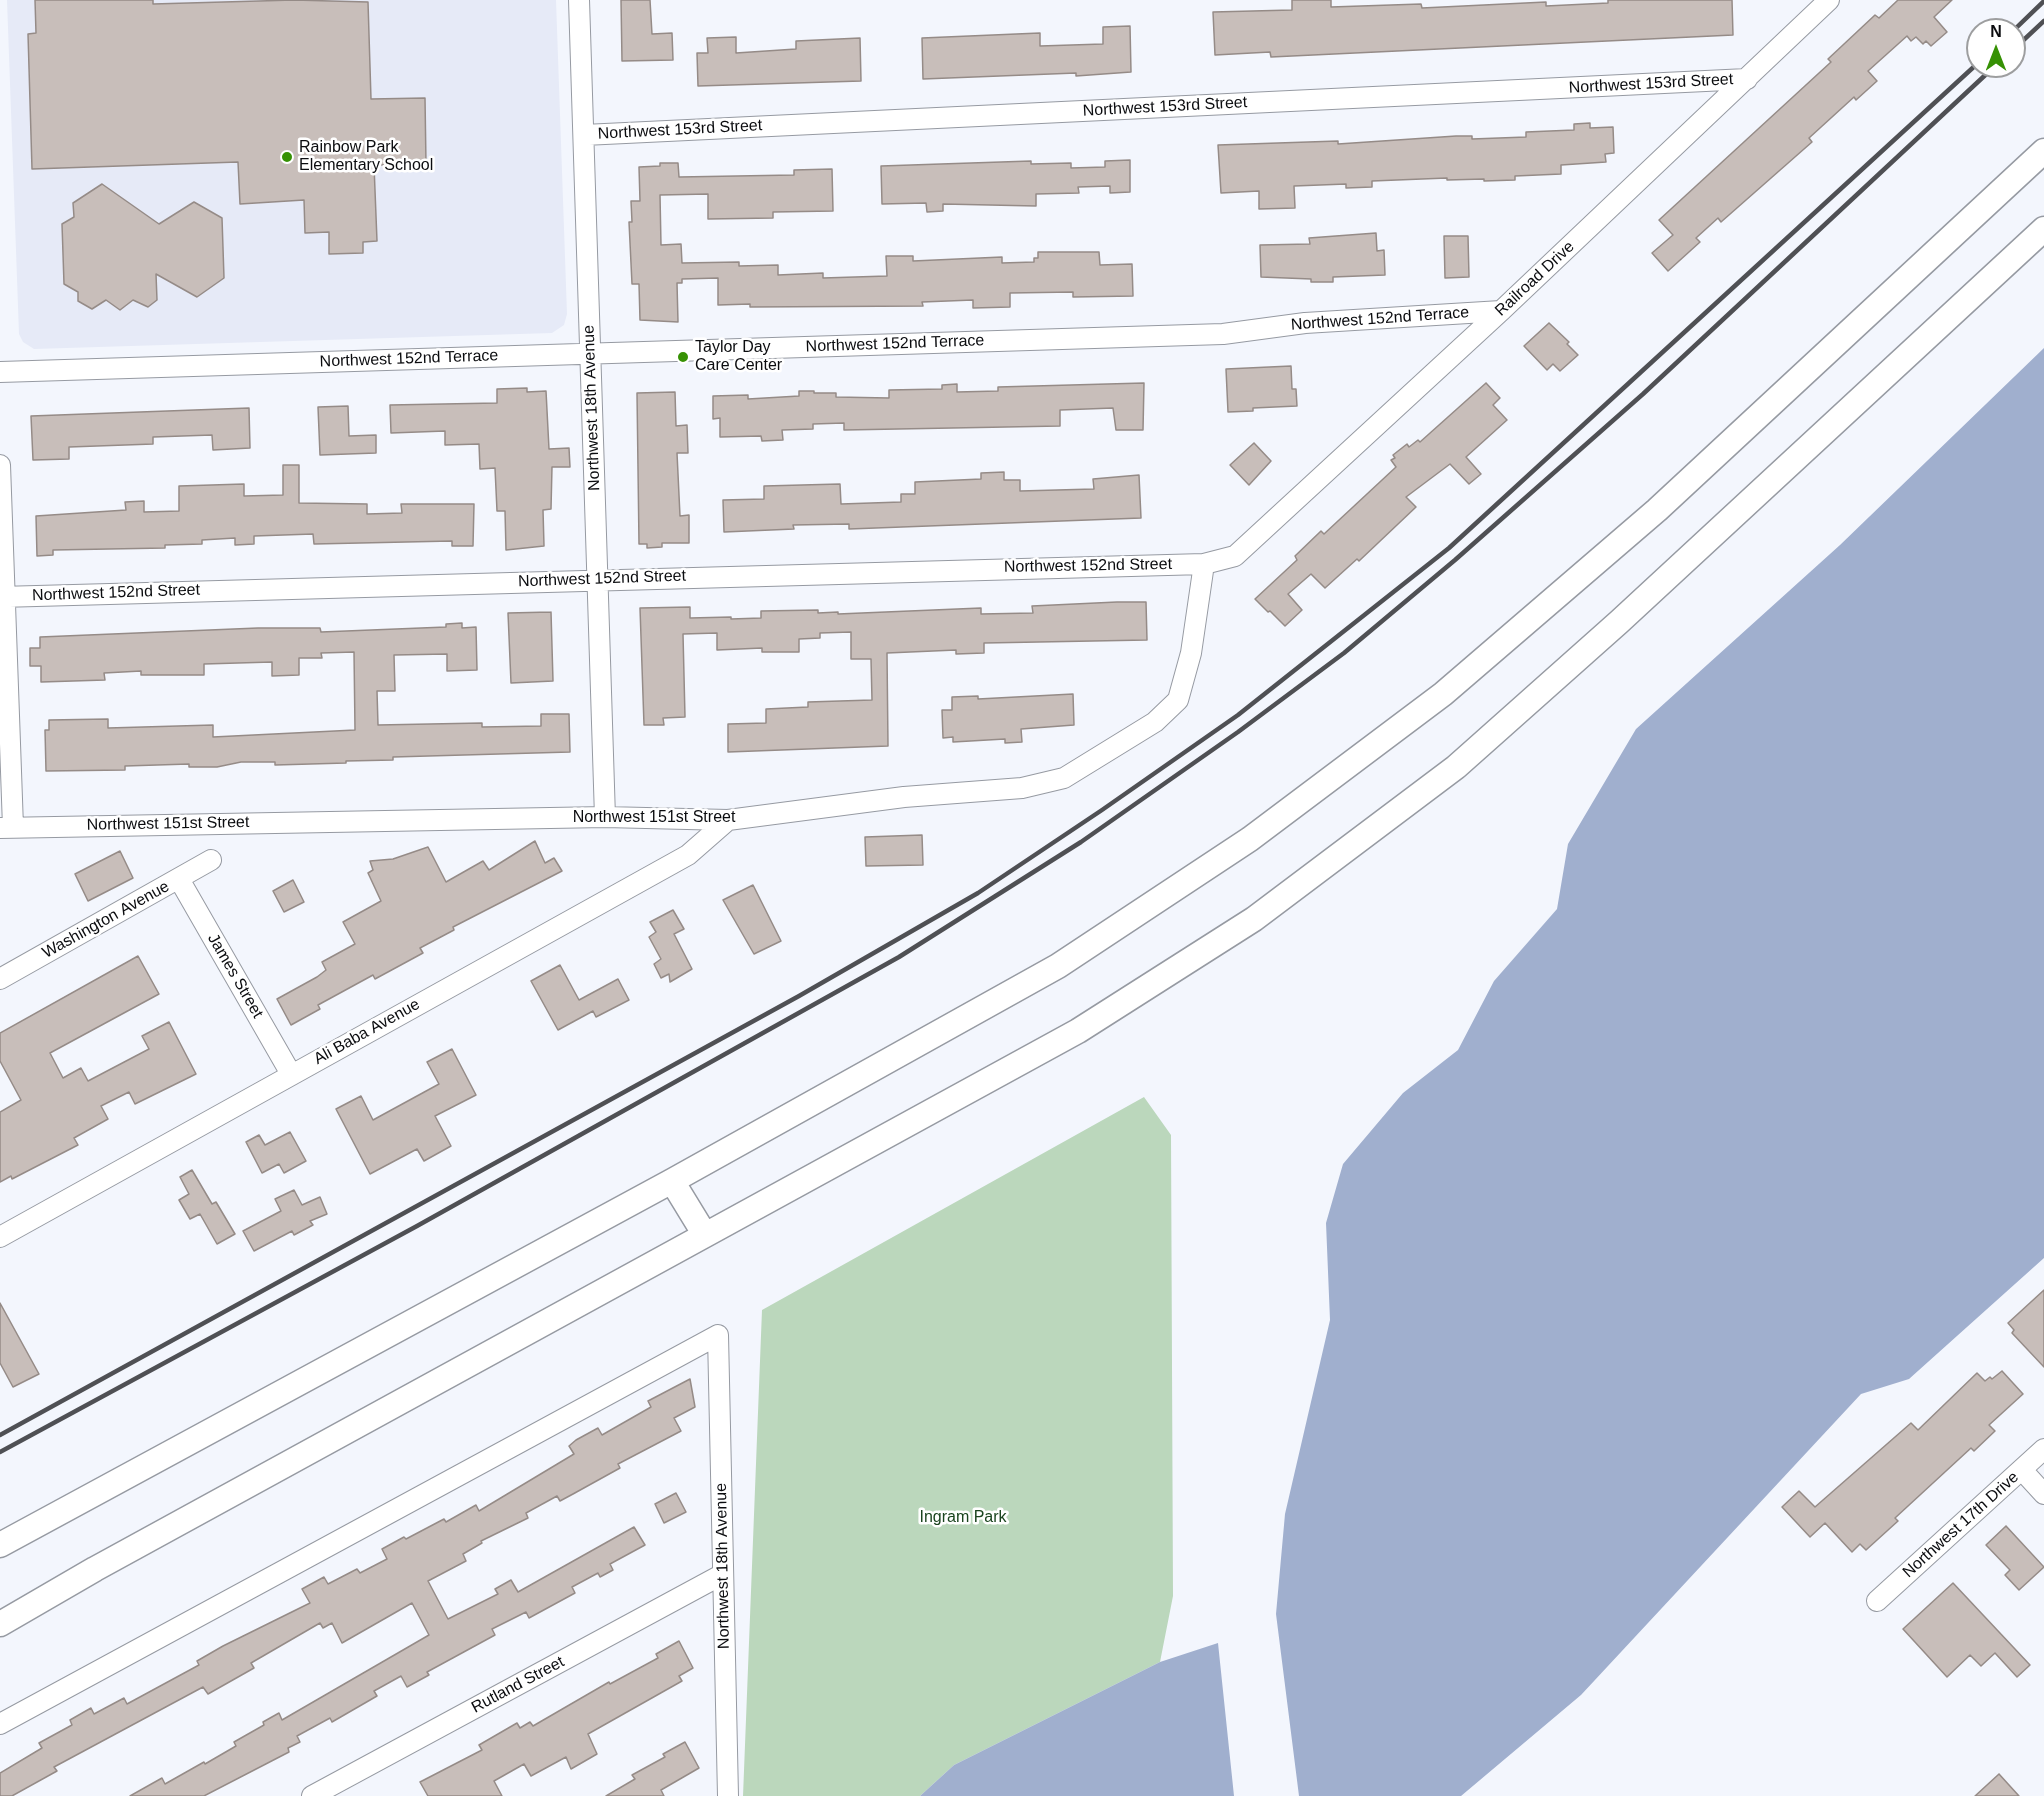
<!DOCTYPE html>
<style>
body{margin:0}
#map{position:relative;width:2044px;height:1796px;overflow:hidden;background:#f3f6fd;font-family:Arial,sans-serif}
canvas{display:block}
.north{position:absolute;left:1966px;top:18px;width:60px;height:60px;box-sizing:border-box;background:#fff;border:2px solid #9d9e9f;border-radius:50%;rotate:0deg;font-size:16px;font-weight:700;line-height:24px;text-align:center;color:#0b0c0f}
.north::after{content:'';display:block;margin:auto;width:21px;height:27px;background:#369104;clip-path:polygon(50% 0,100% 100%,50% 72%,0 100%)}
</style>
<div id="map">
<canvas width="2044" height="1796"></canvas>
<div class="north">N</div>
</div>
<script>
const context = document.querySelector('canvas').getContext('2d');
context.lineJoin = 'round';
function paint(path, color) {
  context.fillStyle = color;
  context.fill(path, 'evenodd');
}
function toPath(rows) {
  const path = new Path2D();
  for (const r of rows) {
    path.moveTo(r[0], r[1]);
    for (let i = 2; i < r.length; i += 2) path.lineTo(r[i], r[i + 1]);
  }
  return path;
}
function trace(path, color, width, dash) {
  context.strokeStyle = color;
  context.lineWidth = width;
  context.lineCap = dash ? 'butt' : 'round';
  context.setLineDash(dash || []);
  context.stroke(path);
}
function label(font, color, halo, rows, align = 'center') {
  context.font = font + ' Arial,sans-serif';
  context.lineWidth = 5;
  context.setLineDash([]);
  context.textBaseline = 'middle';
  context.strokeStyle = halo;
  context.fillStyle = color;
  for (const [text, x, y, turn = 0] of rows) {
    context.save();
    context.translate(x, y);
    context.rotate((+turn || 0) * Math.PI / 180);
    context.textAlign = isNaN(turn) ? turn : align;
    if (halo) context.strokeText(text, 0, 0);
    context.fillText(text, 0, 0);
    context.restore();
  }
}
paint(toPath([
 [7,0,556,0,567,314,564,325,552,333,34,349,23,342,19,334]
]), '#e6eaf7');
paint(toPath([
 [1144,1097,1171,1135,1173,1596,1160,1662,954,1765,920,1796,743,1796,762,1310]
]), '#bbd7bc');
paint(toPath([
 [2044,348,2044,1258,1909,1379,1861,1394,1581,1695,1461,1796,1299,1796,1276,1614,1285,1514,1330,1320,1326,1223,1343,1164,1403,1093,1458,1050,1494,981,1557,909,1568,844,1636,729,1840,545],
 [1218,1643,1234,1796,920,1796,954,1765,1160,1662]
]), '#a0afce');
const building = toPath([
 [35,0,153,0,153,4,294,0,368,2,371,99,425,98,426,164,374,165,377,241,363,242,363,253,329,254,329,232,305,233,304,200,240,204,238,162,32,169,28,34,36,33,35,0],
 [621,0,650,0,652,34,672,33,673,60,622,61,621,0],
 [1292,0,1331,0,1331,7,1421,4,1422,8,1546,2,1546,6,1608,3,1608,0,1732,0,1733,35,1271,57,1270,52,1215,55,1213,12,1292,10,1292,0],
 [1898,0,1952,0,1934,17,1947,32,1931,46,1926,41,1923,44,1916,37,1911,41,1907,36,1868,71,1877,81,1856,100,1854,97,1809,138,1812,142,1721,222,1718,218,1696,238,1700,242,1668,271,1652,253,1673,235,1659,220,1831,62,1828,59,1875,15,1879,18,1898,0],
 [1130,26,1131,72,1076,76,1076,73,923,79,922,38,1040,33,1040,46,1103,44,1103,27,1130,26],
 [736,37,736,53,796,49,796,41,860,38,861,81,698,86,697,53,708,53,707,38,736,37],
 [1590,123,1590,128,1613,127,1614,153,1605,154,1606,162,1561,165,1561,174,1515,176,1515,180,1484,181,1484,179,1447,180,1447,178,1372,181,1372,187,1346,188,1346,184,1294,186,1295,208,1259,209,1259,191,1221,193,1218,145,1338,141,1338,144,1456,136,1472,136,1472,139,1526,137,1526,132,1574,130,1574,124,1590,123],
 [1130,160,1130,192,1110,193,1110,186,1078,187,1079,193,1036,194,1036,206,943,204,943,211,927,212,926,203,882,204,881,166,1031,161,1031,164,1071,163,1071,168,1105,167,1105,161,1130,160],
 [660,163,678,163,679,177,794,175,794,170,832,169,833,211,773,212,773,218,708,219,708,194,660,195,661,245,681,244,682,263,739,262,739,266,778,265,778,275,823,273,823,278,887,276,886,256,913,256,913,261,1002,257,1002,263,1034,262,1034,258,1038,258,1038,252,1099,252,1100,265,1132,264,1133,296,1073,297,1073,292,1010,293,1010,307,973,308,973,300,922,302,923,306,750,307,750,304,718,305,718,278,682,279,682,283,677,283,678,322,640,320,639,284,632,284,629,222,632,222,631,201,640,201,639,167,660,166,660,163],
 [102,184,159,224,194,202,222,218,224,278,197,297,156,274,157,300,148,307,133,300,120,310,106,300,92,309,78,301,78,292,64,284,62,224,74,217,73,203,102,184],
 [1376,233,1377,251,1384,250,1385,275,1333,277,1333,282,1311,282,1311,279,1261,277,1260,245,1310,244,1309,238,1376,233],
 [1444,236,1468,236,1469,277,1445,278,1444,236],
 [1549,323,1569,342,1567,344,1578,355,1560,371,1553,364,1547,370,1524,346,1549,323],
 [1291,366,1292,389,1296,389,1297,406,1253,408,1253,411,1228,412,1226,369,1291,366],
 [1144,383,1143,430,1116,430,1113,408,1060,410,1060,426,844,430,844,423,813,424,813,429,782,430,783,440,762,441,761,436,720,437,720,418,713,419,713,396,748,395,748,399,799,396,799,391,814,391,814,393,836,393,836,397,889,398,889,390,942,389,942,385,957,384,957,392,998,391,998,387,1144,383],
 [1486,383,1500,398,1493,405,1507,420,1466,457,1481,474,1469,484,1450,464,1406,497,1416,507,1359,561,1357,559,1325,588,1311,574,1288,594,1302,610,1285,626,1270,611,1268,612,1255,599,1297,560,1295,556,1321,531,1324,534,1396,467,1391,460,1395,458,1393,455,1407,444,1409,447,1418,440,1420,442,1486,383],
 [527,388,527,392,546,391,549,449,569,448,570,467,552,467,551,509,543,510,544,546,506,550,505,511,497,511,495,468,480,469,479,444,445,445,445,431,391,433,390,405,497,403,497,389,527,388],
 [675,392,676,426,687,425,688,453,677,453,680,516,689,515,689,543,662,543,662,547,647,548,647,544,639,544,637,393,675,392],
 [348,406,349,436,376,435,376,453,320,455,318,407,348,406],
 [249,408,250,448,213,450,212,435,153,437,153,444,69,447,69,459,33,460,31,416,249,408],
 [1254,443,1271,461,1249,485,1230,465,1254,443],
 [283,465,299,465,299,503,367,504,367,514,402,513,401,504,474,504,473,546,452,546,452,541,314,544,313,534,254,536,254,544,235,545,235,538,202,540,202,544,165,545,165,548,53,550,53,555,37,556,36,516,126,510,125,502,144,501,144,512,179,511,179,486,244,484,244,496,283,495,283,465],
 [1004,472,1004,480,1020,480,1020,491,1094,489,1093,479,1139,475,1141,518,849,529,849,524,793,525,794,529,724,532,723,500,764,499,764,486,840,484,841,504,901,502,901,494,915,494,915,482,981,479,981,473,1004,472],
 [1117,602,1146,602,1147,640,984,643,984,653,956,654,956,650,887,653,888,746,728,752,728,724,766,723,766,709,808,707,808,702,872,700,871,659,851,659,851,632,820,633,820,638,799,639,799,652,762,652,762,648,717,650,717,633,683,634,685,717,663,718,664,725,644,725,640,608,690,607,690,618,731,617,731,619,761,618,761,611,818,610,818,613,838,612,838,614,981,608,981,614,1033,613,1032,606,1117,602],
 [551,612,553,681,511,683,508,613,551,612],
 [462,623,462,628,476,627,477,670,447,671,447,654,394,655,395,691,377,691,378,725,482,723,482,727,541,726,541,714,569,714,570,752,393,757,393,760,346,761,346,763,275,765,275,762,241,762,217,767,189,767,189,764,125,766,125,770,46,771,45,730,49,730,49,720,108,719,108,728,213,725,213,737,355,730,354,652,321,653,322,658,299,658,299,675,272,676,272,662,204,664,204,675,141,675,141,671,104,673,105,680,41,682,41,666,30,666,30,648,40,648,40,637,258,628,320,628,321,632,446,627,446,624,462,623],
 [1073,694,1074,725,1021,729,1022,742,1005,743,1005,739,953,742,953,737,943,738,942,710,952,710,952,697,978,696,978,699,1073,694],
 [922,835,923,865,866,866,865,837,922,835],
 [535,841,545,863,554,858,562,871,453,927,454,930,420,948,423,953,375,979,373,975,318,1005,320,1009,291,1025,277,999,317,977,326,970,322,962,355,944,343,922,381,901,368,873,373,870,370,861,393,859,428,847,446,882,483,861,489,870,535,841],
 [120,851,133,878,88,901,75,874,120,851],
 [293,880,304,902,284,912,273,891,293,880],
 [753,885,781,941,754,954,723,900,753,885],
 [673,910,684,929,674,934,692,969,670,982,669,974,661,978,654,964,661,959,649,937,656,932,650,922,673,910],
 [138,956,159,994,50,1053,63,1078,81,1068,88,1081,149,1049,142,1036,169,1022,196,1074,135,1104,129,1092,101,1106,108,1119,74,1138,78,1145,12,1179,11,1176,0,1182,0,1112,21,1100,0,1061,0,1033,138,956],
 [560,965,579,1000,618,979,629,1000,596,1017,593,1011,558,1030,531,981,560,965],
 [452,1049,476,1095,435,1116,451,1146,424,1161,417,1149,370,1174,336,1109,361,1096,373,1120,439,1084,427,1062,452,1049],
 [290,1132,306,1161,284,1173,279,1164,262,1173,246,1142,259,1135,265,1145,290,1132],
 [192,1170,212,1204,216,1202,235,1234,217,1244,200,1214,190,1219,179,1200,189,1194,180,1177,192,1170],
 [294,1190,302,1205,320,1197,327,1214,310,1221,313,1225,294,1235,292,1231,254,1251,243,1231,281,1211,275,1199,294,1190],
 [2044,1290,2044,1367,2012,1333,2014,1330,2008,1323,2044,1290],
 [0,1303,39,1374,13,1387,0,1363,0,1303],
 [2002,1371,2023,1394,1989,1425,1995,1431,1974,1451,1971,1448,1895,1518,1898,1521,1866,1550,1860,1544,1852,1552,1825,1523,1810,1537,1782,1507,1799,1491,1815,1507,1911,1423,1918,1430,1977,1373,1985,1381,1990,1377,1992,1379,2002,1371],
 [690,1379,695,1407,674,1418,681,1431,618,1464,620,1468,573,1494,560,1501,557,1496,526,1513,528,1518,481,1541,482,1543,463,1554,466,1561,428,1581,448,1619,498,1594,495,1589,511,1580,518,1592,634,1527,645,1545,610,1564,613,1570,600,1577,598,1573,572,1587,575,1593,529,1618,526,1612,492,1629,495,1635,427,1672,429,1675,407,1687,401,1676,374,1691,377,1696,332,1722,330,1718,297,1736,300,1742,288,1748,289,1752,204,1796,130,1796,162,1778,165,1784,204,1762,205,1764,236,1746,234,1742,264,1725,263,1722,279,1713,282,1720,429,1635,412,1603,342,1643,332,1623,323,1628,320,1623,251,1663,254,1668,208,1694,203,1687,54,1767,57,1771,12,1796,0,1796,0,1773,42,1748,39,1743,72,1725,70,1720,91,1708,94,1714,124,1698,127,1704,199,1665,197,1661,223,1646,310,1603,302,1589,324,1577,328,1584,357,1569,360,1573,387,1559,382,1549,404,1537,406,1539,444,1519,446,1522,476,1505,479,1511,574,1454,569,1446,576,1440,598,1428,602,1435,651,1407,648,1401,690,1379],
 [676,1493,686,1512,664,1523,655,1504,676,1493],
 [2006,1526,2044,1567,2019,1590,2005,1575,2010,1570,1986,1545,2006,1526],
 [1953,1583,2030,1665,2017,1677,1995,1653,1981,1666,1970,1655,1947,1677,1903,1629,1953,1583],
 [679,1641,693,1668,679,1676,682,1681,588,1734,597,1754,571,1769,566,1757,531,1776,524,1764,494,1781,502,1796,428,1796,420,1782,482,1750,479,1745,517,1723,520,1728,530,1722,533,1726,609,1682,610,1684,658,1658,656,1654,679,1641],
 [685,1742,699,1768,661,1790,664,1796,606,1796,635,1779,632,1775,665,1757,663,1754,685,1742],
 [1999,1774,2019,1796,1975,1796,1999,1774]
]);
paint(building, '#c8beba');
trace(building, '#958b87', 1.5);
const minor = toPath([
 [579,0,605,817],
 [584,135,1747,79],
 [0,372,1223,334,1305,323,1501,311],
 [0,465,13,827],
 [0,597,1204,564,1235,556,1501,311,1829,0],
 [0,828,605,817,728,820,904,797,1022,788,1064,778,1155,722,1178,700,1191,653,1204,564],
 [179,879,291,1074],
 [0,979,211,860],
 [0,1237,688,855,728,820],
 [2022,1470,2044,1494],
 [1877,1601,2044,1449],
 [0,1724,718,1335,728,1796],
 [312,1796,723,1574]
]);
const major = toPath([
 [672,1181,705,1235],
 [0,1545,672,1181,1058,966,1250,839,1443,694,1657,510,2044,151],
 [0,1624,95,1569,1078,1031,1254,919,1456,767,1619,622,2044,229]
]);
trace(minor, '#969aa2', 22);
trace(major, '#969aa2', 27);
trace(minor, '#fff', 20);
trace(major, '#fff', 24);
trace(toPath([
 [2014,30,2044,1],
 [2014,49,2044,21],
 [0,1435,799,996,978,893,1102,810,1238,715,1449,548,1978,63],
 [0,1452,417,1226,899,957,1081,842,1238,732,1344,653,1455,560,1643,394,1995,66]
]), '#4f5054', 4.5);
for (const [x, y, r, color] of [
 [287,157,6,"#369104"],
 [683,357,6,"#369104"]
]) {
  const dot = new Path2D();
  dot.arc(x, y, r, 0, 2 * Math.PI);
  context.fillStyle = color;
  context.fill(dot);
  trace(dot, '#fff', 2);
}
label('16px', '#0b0c0f', '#fff', [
 ["Northwest 153rd Street",1651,84,-3],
 ["Northwest 153rd Street",1165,107,-3],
 ["Northwest 153rd Street",680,130,-3],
 ["Railroad Drive",1535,279,-43],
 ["Northwest 152nd Terrace",1380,319,-4],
 ["Northwest 152nd Terrace",895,344,-2],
 ["Northwest 152nd Terrace",409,359,-2],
 ["Northwest 18th Avenue",592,408,-92],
 ["Northwest 152nd Street",1088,566,-1],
 ["Northwest 152nd Street",602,579,-2],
 ["Northwest 152nd Street",116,593,-2],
 ["Northwest 151st Street",654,818],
 ["Northwest 151st Street",168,824,-1],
 ["Washington Avenue",106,920,-29],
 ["James Street",235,976,60],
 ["Ali Baba Avenue",367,1032,-29],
 ["Northwest 17th Drive",1961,1525,-42],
 ["Northwest 18th Avenue",723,1566,-91],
 ["Rutland Street",518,1685,-28]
]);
label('16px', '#0b0c0f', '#fff', [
 ["Rainbow Park",299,148],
 ["Elementary School",299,166],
 ["Taylor Day",695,348],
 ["Care Center",695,366]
], 'left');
label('16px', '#1a441e', '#fff', [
 ["Ingram Park",963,1518]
]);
</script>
